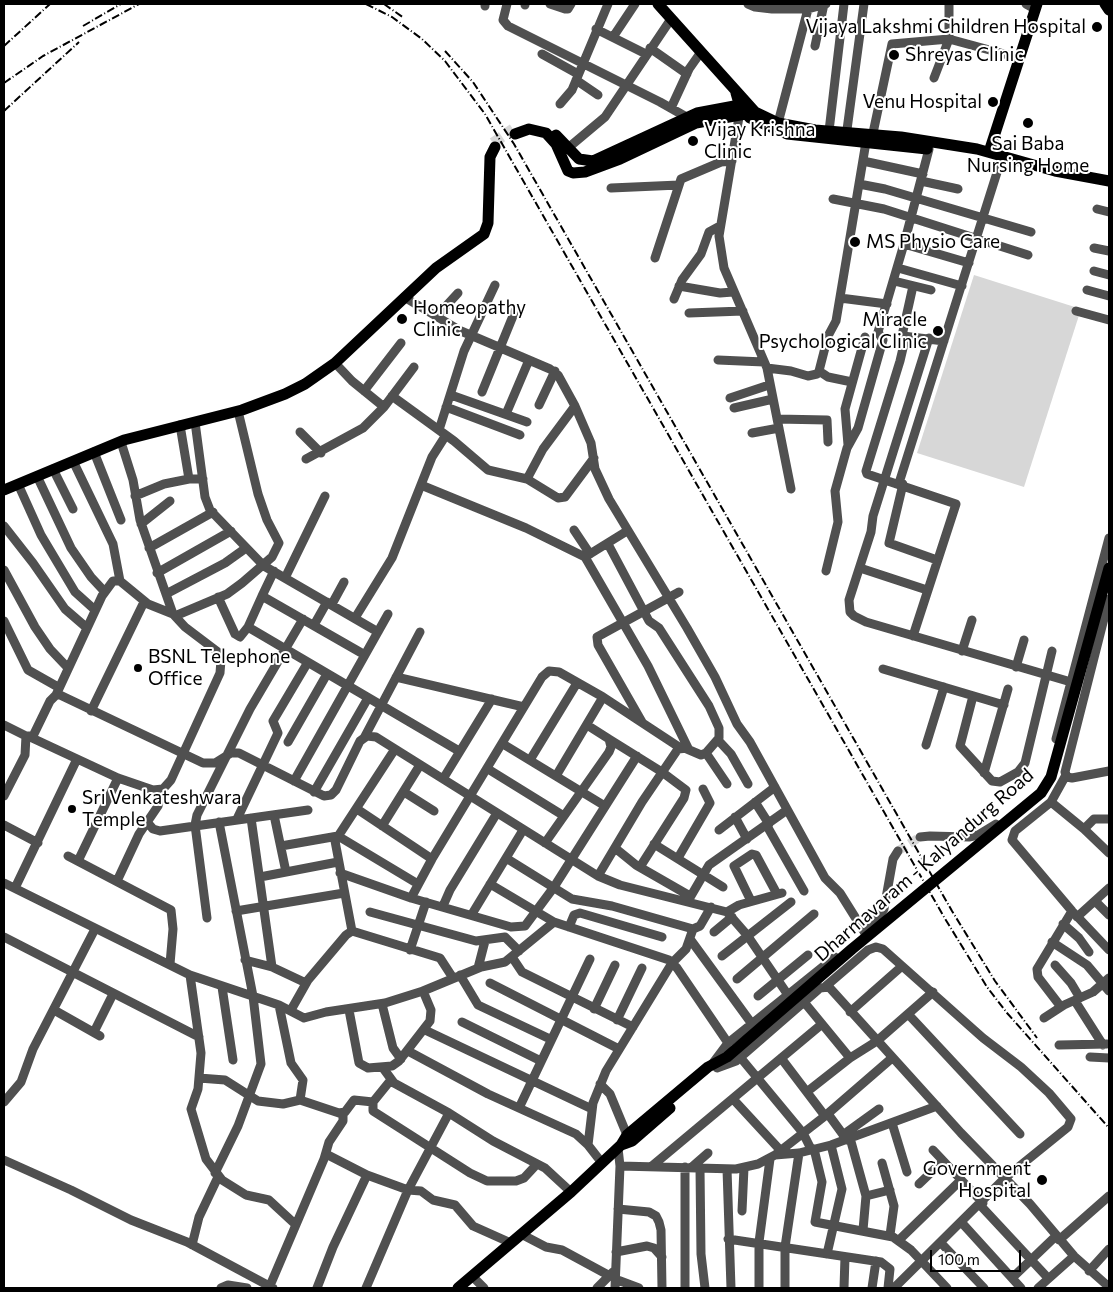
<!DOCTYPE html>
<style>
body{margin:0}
#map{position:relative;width:1113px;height:1292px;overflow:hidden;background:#fff;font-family:Commissioner,sans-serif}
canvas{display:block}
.frame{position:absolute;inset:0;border:5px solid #000;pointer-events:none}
.scale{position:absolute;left:930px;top:1250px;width:91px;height:22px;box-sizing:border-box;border:2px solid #000;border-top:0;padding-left:6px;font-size:15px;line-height:18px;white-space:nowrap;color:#000;-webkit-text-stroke:4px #fff;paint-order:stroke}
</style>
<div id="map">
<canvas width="1113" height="1292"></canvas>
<div class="frame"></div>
<div class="scale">100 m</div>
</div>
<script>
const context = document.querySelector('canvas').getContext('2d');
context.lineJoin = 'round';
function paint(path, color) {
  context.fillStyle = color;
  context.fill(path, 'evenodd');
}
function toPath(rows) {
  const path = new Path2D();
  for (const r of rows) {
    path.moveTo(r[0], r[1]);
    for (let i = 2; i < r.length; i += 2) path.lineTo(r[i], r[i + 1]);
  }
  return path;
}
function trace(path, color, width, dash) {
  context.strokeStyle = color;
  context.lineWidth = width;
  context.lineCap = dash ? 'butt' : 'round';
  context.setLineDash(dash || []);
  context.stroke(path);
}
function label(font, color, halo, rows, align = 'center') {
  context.font = font + ' Commissioner,sans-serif';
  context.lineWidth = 4;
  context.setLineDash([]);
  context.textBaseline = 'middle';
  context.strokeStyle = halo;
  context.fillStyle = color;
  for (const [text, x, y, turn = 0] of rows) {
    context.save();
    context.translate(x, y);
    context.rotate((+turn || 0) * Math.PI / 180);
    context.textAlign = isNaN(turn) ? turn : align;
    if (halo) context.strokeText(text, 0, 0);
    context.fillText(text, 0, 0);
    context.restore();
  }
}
paint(toPath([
 [974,275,1081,309,1024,487,917,453]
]), '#d7d7d7');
trace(toPath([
 [898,851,920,837]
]), '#d9d9d9', 9, [9, 4.5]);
trace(toPath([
 [493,143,513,129]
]), '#d9d9d9', 11, [11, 5.5]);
trace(toPath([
 [507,4,503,20,508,26,660,102,690,119],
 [550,4,565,9,568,9,571,4],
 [748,4,755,7,772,9,808,9,826,4],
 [1026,4,1035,9],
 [525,5,525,4],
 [485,6,485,4],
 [596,29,646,54],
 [613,37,635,4],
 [815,46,824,4],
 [650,48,687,74],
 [542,54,578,74],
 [934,78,949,39,949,4],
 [576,80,598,95],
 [560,104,572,90,608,4],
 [671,108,689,69,701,52],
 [739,117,719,236,724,268,767,368,791,371,808,376,817,374,819,371,828,336,836,321,866,142],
 [778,123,808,9],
 [829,131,844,4],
 [873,133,892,44,949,39,1019,58],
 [846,137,864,4],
 [568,148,605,117,671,19],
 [863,161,923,174],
 [921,181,958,189],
 [859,184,885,189,1031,232],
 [611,188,679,185],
 [833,199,884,209,1028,255],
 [1097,209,1109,212],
 [904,244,969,263],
 [1094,248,1109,251],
 [655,258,681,179,721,162,732,161],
 [898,268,962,286],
 [1094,271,1109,275],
 [894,281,931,290],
 [679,286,720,293,733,292],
 [1087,290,1109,296],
 [404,297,461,331,550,369,558,375,575,406,591,443,595,469,609,499,687,628,715,677,737,724,750,742,825,878,840,893,865,933],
 [840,298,887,304],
 [674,299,682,280,701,254,709,232,720,226],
 [1076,311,1109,320],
 [689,313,743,311],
 [436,317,458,293],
 [903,336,944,341],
 [929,338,873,516,871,532,849,600,850,612,854,616,866,622,1071,682],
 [718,360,764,362],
 [335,363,352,381,384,407],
 [767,368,791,489],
 [819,371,828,377,852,382],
 [364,391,401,343],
 [482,392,515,311],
 [451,395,527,422],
 [392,396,454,441,488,470,527,479,558,498,565,497,594,458],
 [730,398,769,385],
 [539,405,555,371],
 [446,407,520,435],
 [734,408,773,399],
 [506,414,529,360],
 [777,419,827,420,828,442],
 [195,422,205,497,210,510,264,566,378,632],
 [180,425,189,479],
 [439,430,464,351,495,285],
 [300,432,321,453],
 [752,433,779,428],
 [848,445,845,409,865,337],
 [94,452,121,520],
 [306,459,363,428,384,407,414,367],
 [73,461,113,544,120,581],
 [53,469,73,509],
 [37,476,71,548,91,577,104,591],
 [527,479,543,449,575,406],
 [899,483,1000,163],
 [18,484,41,535,75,592,95,610],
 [903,484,889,543,937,560],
 [421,485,526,528,585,557,648,666,688,748,678,749,642,802,598,876],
 [135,496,164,484,189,479,203,479],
 [141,524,170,501],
 [4,526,33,563,65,609,87,628],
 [574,530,590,554],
 [608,544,649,621,659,628,709,706,719,728,719,738,706,753,701,755,687,749],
 [149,548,213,512],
 [585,557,627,531],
 [860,568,927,590],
 [4,570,35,627,50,649,68,668],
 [274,571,262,596,365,655],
 [826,571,838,522,835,491,847,448,858,428,883,340,878,332,904,244,929,149],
 [157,573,231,531],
 [285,578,325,496],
 [166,594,225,563,246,548],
 [218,597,235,634,240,637,248,627,262,596],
 [1109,599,1065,772,1067,777,1072,778,1109,771],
 [332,604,344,582],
 [175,616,227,594,242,583,272,557,279,543,267,520,258,494,238,411],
 [355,618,392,558,432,457,446,435],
 [4,621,28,670,58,687],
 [314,625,327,602],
 [248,627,459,751],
 [913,636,956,504,867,474,866,471,900,361,904,344,903,331,913,286],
 [962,651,972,620],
 [1016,667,1024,640],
 [883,669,1004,705],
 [396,677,524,707],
 [56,695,102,596,113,581,120,581,148,604,173,614],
 [973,696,960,746,992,781,1000,782,1018,772,1025,763,1052,651],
 [91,711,144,602],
 [642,722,598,645,597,637,679,592],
 [4,725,26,736,33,736,50,701,56,695,60,695,203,763,215,763,231,753,239,753,324,796,331,795,336,790,360,741,367,736,376,737,598,876,620,885,727,912,747,935,788,995],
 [30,737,118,778,153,790,163,789,171,780,220,673,221,660,218,652,185,627,173,614,140,520,133,480,121,442],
 [364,738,420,632],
 [609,739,662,772,686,790,684,798,640,867],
 [1056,739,1109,538],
 [718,740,731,754,748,784],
 [288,742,327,674],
 [503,744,605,806],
 [926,745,944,687],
 [706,753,727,784],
 [530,760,577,683],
 [488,769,564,816],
 [984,773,1008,689],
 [1066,775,1051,802,1015,831,1012,840,1072,911,1109,950],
 [556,776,603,697],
 [443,779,492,699],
 [294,781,388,614],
 [314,792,368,698],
 [404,792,434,811],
 [4,796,25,755,26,736],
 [755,802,769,824],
 [1051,802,1084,829,1109,853],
 [357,809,432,859],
 [274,815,286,872],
 [735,817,747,839],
 [251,818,272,967],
 [237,819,278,733,273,721,308,662],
 [147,822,153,829,160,831,308,810],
 [4,825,38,843],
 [382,826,420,765],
 [767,826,804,891],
 [1084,829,1094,819,1109,819],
 [719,830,775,787],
 [920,837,930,836,969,837,978,835,996,824],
 [545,843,609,752,611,747,609,739,587,725],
 [654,844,723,887],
 [281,846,338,836,418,884],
 [615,848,636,865,690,896],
 [68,856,171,910,173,929,170,964],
 [506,858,572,899,612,906,693,929,700,926,711,907],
 [678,858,710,803,703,789],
 [78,861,118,778],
 [340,873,411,898,511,927,525,926,554,887,637,756],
 [260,877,338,862],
 [117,881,139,834,158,806,163,789],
 [4,883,190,975,279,1005,304,1018,326,1012,385,1003,423,991,481,967,505,962,554,922],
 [490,884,554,922,669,960,677,968,728,1043],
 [15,888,77,759],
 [411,898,432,859,542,677,549,671,559,672,603,697,679,747],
 [688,901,709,865,787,810],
 [751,901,734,866,752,854,756,855,777,894],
 [1095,901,1109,915],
 [443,906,450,890,497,813],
 [236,911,344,893],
 [370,912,476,941,505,937,519,951],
 [727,912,739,905,782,893],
 [472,914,523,830],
 [1077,917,1109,888],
 [207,918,195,825,197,815,250,709,303,619],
 [1063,924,1079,938,1089,952],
 [569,927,574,915,580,913,662,937],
 [868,930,884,909,893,859,898,851],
 [352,931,335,841,395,749],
 [714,932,732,917],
 [4,937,199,1037],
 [690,939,752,1024],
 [1052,942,1087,965,1109,991],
 [410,950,426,902],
 [722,956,791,902],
 [512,957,522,972,633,1027],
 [245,960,272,967,306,983],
 [1055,965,1071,983,1080,998],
 [478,968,485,941],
 [190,975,201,1053,198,1089,191,1109,206,1159,222,1180,246,1195,269,1200,295,1224],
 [460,975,478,1005,550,1039],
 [737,979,814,914],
 [490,983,619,1049],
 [826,986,868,950,876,947,883,949,983,1038,1021,1067,1049,1093,1071,1119,1068,1127,1005,1178,894,1288],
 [222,987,233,1060],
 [758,996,808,955],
 [1075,1001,1103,1045],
 [804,1002,850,1058],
 [382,1004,393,1048,401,1059],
 [279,1005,291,1063,303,1080,300,1100],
 [1061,1007,1038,977,1037,969,1072,911],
 [594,1009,615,965],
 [54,1010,100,1036],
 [291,1010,308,980,346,935,352,931,440,958,453,978],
 [349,1010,359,1063,368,1068,392,1066,399,1061,430,1021,431,1010,423,991],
 [850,1012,901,967],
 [908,1014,1020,1134],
 [1044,1018,1064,1005,1093,992,1109,978],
 [617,1020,642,968],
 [462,1022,541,1061],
 [425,1030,592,1109],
 [94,1032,113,994],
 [1059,1045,1107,1044],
 [408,1051,488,1094,576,1134,588,1145,602,1163],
 [740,1057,803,1133,811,1149],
 [1090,1057,1109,1058],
 [781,1058,825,1116],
 [713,1063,728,1043,835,957],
 [383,1068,394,1083,449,1113,493,1141,545,1168,571,1192],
 [717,1068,736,1061,820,988,829,987,961,1133,1030,1204,1074,1256,1109,1287],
 [199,1078,225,1080,258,1101,283,1104,300,1100,339,1113,345,1112,354,1100,373,1102],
 [390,1081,373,1102,373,1111,470,1173,487,1181,516,1181,524,1178,537,1164],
 [600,1084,610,1094,627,1135],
 [808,1091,850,1058,877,1041,933,992],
 [733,1099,781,1151],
 [4,1102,21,1082,33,1049,95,929],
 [519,1108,590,959],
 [828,1114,847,1140],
 [892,1123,907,1172],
 [843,1135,879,1109],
 [850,1138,866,1196,863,1230],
 [588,1145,593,1103,606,1071,672,963,686,949,693,929],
 [814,1149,822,1182,815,1222,893,1237,911,1250,947,1288],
 [933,1150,983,1203],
 [326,1154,367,1175,408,1190,421,1191,433,1200,455,1205,473,1226,511,1243],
 [775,1155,799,1153,831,1145,937,1106],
 [4,1160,71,1190,131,1220,187,1242,273,1288],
 [882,1163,894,1206,890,1235],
 [620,1166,736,1169,758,1164,775,1155,825,1116,892,1058],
 [652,1166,822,1024],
 [685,1167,685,1288],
 [692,1167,708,1153],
 [700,1168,701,1254,705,1288],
 [727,1169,731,1288],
 [215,1173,238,1126,261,1064,253,996,219,822],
 [919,1184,943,1161],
 [866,1196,890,1190],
 [980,1205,1048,1278],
 [618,1209,649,1212,656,1216,659,1222,661,1230,662,1288],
 [742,1211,744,1168],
 [962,1223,1021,1288],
 [521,1234,546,1247,562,1250,610,1276],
 [728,1239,881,1262,890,1269,888,1288],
 [899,1240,961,1180],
 [1059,1240,1109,1196],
 [941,1243,984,1288],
 [192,1245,199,1217,218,1177],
 [616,1252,647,1246,654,1248,662,1257],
 [827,1254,842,1189,831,1145],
 [1089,1271,1109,1249],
 [472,1276,484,1288],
 [1012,1278,1056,1236],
 [615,1279,639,1288],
 [221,1288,228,1285,247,1288],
 [269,1288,324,1159,329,1142,343,1121,343,1113],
 [317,1288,333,1247,367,1175],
 [366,1288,408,1190,449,1113],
 [597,1288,613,1272],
 [615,1288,620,1166,618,1148],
 [759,1288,759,1242,770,1159],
 [785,1288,785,1247,799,1153],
 [844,1288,845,1257],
 [872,1288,876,1261],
 [1038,1288,1074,1256]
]), '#505050', 9);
trace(toPath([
 [658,4,755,112,778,123,815,130,901,137,977,149,1055,171,1109,181],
 [1105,4,1109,10],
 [736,93,740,107,750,118,787,134,927,149],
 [515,134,529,129,546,133,556,144,568,171,573,173,585,172,620,159,696,123,751,113],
 [556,135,579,159,593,161,697,113,745,104],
 [989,152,1037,4],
 [4,490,124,440,242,410,285,394,305,384,335,363,436,268,484,234,488,223,490,157,495,147],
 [621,1145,632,1141,670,1108],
 [458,1288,571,1192,621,1145,627,1135,708,1067,727,1057,852,949,1041,793,1051,777,1109,568]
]), '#000', 11);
trace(toPath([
 [366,4,392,17,422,39,445,61,485,114,944,917,987,987,1007,1013,1109,1128],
 [384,4,404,18],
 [83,26,121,4],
 [4,46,50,4],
 [445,51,473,82,514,144,952,911,995,981,1037,1038],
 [4,83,43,56,139,4],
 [4,111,79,42]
]), '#000', 2, [8, 2.5, 1, 2.5]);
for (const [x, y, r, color] of [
 [1097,27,6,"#000"],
 [894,55,6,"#000"],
 [993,102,6,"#000"],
 [1028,123,6,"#000"],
 [693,141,6,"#000"],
 [855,242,6,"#000"],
 [402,319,6,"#000"],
 [938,331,6,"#000"],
 [138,668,5,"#000"],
 [72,809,5,"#000"],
 [1042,1180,6,"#000"]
]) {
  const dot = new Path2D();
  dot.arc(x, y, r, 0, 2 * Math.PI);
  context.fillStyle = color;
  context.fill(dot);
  trace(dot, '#fff', 2);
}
label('19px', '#000', '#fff', [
 ["Vijaya Lakshmi Children Hospital",1086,27,"right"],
 ["Shreyas Clinic",905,55],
 ["Venu Hospital",982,102,"right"],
 ["Vijay Krishna",704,130],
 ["Clinic",704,152],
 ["Sai Baba",1028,144,"center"],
 ["Nursing Home",1028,166,"center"],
 ["MS Physio Care",866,242],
 ["Homeopathy",413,308],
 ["Clinic",413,330],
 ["Miracle",927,320,"right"],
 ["Psychological Clinic",927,342,"right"],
 ["BSNL Telephone",148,657],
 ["Office",148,679],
 ["Sri Venkateshwara",82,798],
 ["Temple",82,820],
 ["Government",1031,1169,"right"],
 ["Hospital",1031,1191,"right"]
], 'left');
label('19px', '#000', '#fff', [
 ["Dharmavaram - Kalyandurg Road",924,865,-41]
]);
</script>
